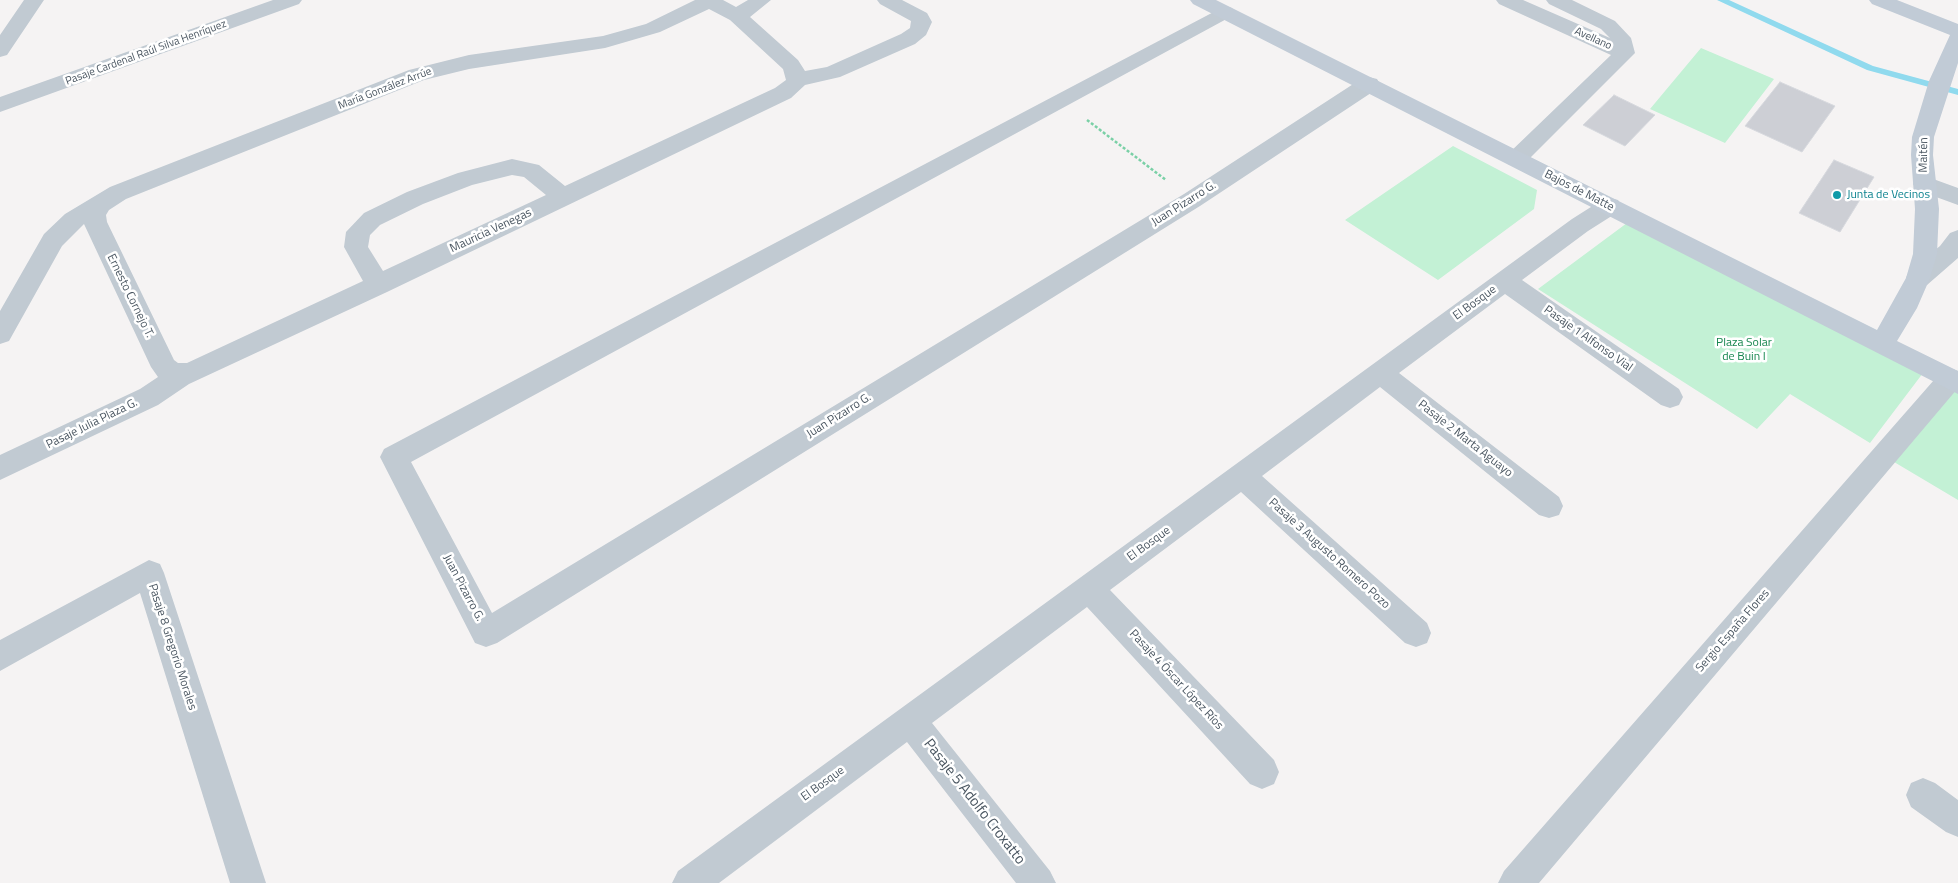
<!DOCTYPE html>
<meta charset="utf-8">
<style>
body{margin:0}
canvas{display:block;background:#f5f3f3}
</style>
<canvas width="1958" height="883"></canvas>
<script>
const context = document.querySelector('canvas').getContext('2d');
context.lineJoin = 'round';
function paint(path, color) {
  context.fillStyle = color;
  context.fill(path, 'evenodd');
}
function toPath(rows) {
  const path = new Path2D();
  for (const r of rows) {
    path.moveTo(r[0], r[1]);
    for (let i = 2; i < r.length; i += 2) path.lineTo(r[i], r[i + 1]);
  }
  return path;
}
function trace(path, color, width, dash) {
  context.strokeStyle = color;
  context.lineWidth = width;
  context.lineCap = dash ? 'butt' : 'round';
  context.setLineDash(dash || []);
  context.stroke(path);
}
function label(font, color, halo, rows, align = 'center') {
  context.font = font + ' "Titillium Web",sans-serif';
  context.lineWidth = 5;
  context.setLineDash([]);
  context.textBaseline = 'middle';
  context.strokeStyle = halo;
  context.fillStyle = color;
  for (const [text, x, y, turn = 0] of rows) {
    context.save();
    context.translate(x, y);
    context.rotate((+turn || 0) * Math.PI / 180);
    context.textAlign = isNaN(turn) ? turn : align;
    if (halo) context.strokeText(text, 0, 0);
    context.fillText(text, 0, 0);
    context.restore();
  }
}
paint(toPath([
 [1701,48,1774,79,1725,143,1650,109],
 [1453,146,1537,190,1534,209,1438,280,1345,220],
 [1627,223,1923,373,1870,443,1790,394,1757,429,1538,289],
 [1947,389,1958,392,1958,500,1884,456]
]), '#c3f1d5');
paint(toPath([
 [1717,0,1729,0,1873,66,1958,89,1958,95,1867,70,1717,0]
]), '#90daee');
const building = toPath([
 [1780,82,1835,106,1802,152,1745,126,1780,82],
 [1614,95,1655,115,1625,146,1583,125,1614,95],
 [1834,160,1874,177,1840,232,1799,213,1834,160]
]);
paint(building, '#cdcfd5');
trace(building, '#d7d9de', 1);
trace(toPath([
 [1087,120,1166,180]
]), '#7ad0a6', 2.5, [3, 2]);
paint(toPath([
 [24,0,44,0,7,55,0,57,0,35,24,0],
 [273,0,302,0,299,4,0,112,0,97,273,0],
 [695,0,723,0,736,7,748,0,771,0,750,17,798,60,805,71,827,67,901,34,910,28,911,21,880,4,877,0,902,0,927,13,932,22,926,35,915,44,840,77,805,85,791,98,387,292,189,384,158,405,0,480,0,455,140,389,158,377,151,367,84,224,62,246,9,341,0,344,0,311,44,234,65,214,110,187,409,70,469,55,603,36,646,24,695,0],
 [709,9,730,20,783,69,786,80,775,88,565,186,539,165,512,159,458,173,407,192,364,213,346,232,344,247,363,281,187,363,178,363,174,360,107,222,106,215,109,210,126,199,424,80,469,69,605,48,660,32,709,9],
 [512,175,524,177,546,195,383,271,368,247,370,235,380,225,423,204,472,185,512,175],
 [1496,0,1523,0,1610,38,1601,29,1549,4,1546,0,1572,0,1615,21,1631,38,1635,53,1524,164,1516,167,1508,164,1505,159,1508,154,1611,55,1499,4,1496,0],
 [1225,6,1232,8,1235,12,1232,16,411,462,492,613,1184,194,1361,79,1369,77,1377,79,1380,84,1377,89,1200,206,497,643,486,647,475,643,380,457,384,449,1225,6],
 [1925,176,1958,188,1958,205,1917,190,1913,184,1917,178,1925,176],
 [1610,198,1618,200,1622,206,1618,212,1588,231,1522,280,1679,389,1683,397,1679,405,1670,408,1661,405,1505,294,1399,373,1559,497,1563,506,1559,515,1549,518,1539,515,1380,387,1262,476,1427,623,1431,633,1427,643,1416,647,1405,643,1241,492,1110,590,1274,760,1279,772,1274,784,1262,789,1250,784,1087,607,932,723,1050,871,1056,883,1016,883,907,742,719,883,672,883,678,871,1572,219,1602,200,1610,198],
 [1958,230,1958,258,1927,285,1918,287,1909,285,1906,278,1909,271,1940,246,1950,233,1958,230],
 [1950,368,1958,371,1958,388,1539,883,1498,883,1504,871,1941,372,1950,368],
 [149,560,160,564,164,573,266,883,230,883,140,593,0,671,0,640,149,560],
 [1923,778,1935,783,1958,800,1958,837,1946,832,1911,807,1906,795,1911,783,1923,778]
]), '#c1cad2');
paint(toPath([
 [1190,0,1216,0,1877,330,1906,278,1913,254,1915,209,1911,155,1912,137,1929,81,1950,35,1872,4,1869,0,1897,0,1958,24,1958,63,1934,137,1933,155,1939,209,1937,254,1930,278,1917,308,1897,341,1958,371,1958,394,1193,4,1190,0]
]), '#c1cbd6');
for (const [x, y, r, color] of [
 [1837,195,5,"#0f9aa8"]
]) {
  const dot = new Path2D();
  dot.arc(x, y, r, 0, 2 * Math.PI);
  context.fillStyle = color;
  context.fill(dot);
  trace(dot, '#fff', 2);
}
label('11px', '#4a5661', '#fff', [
 ["Avellano",1593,39,24],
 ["Pasaje Cardenal Raúl Silva Henríquez",146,53,-20],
 ["María González Arrúe",385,89,-21]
]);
label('12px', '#4a5661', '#fff', [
 ["Maitén",1924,155,-89],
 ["Bajos de Matte",1579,191,27],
 ["Juan Pizarro G.",1184,204,-32],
 ["Mauricia Venegas",491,231,-25],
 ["Ernesto Cornejo T.",130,296,64],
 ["El Bosque",1475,303,-36],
 ["Pasaje 1 Alfonso Vial",1588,339,35],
 ["Juan Pizarro G.",839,416,-32],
 ["Pasaje Julia Plaza G.",92,424,-26],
 ["Pasaje 2 Marta Aguayo",1465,439,38],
 ["El Bosque",1149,544,-36],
 ["Pasaje 3 Augusto Romero Pozo",1329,554,42],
 ["Juan Pizarro G.",463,588,62],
 ["Sergio España Flores",1733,631,-49],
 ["Pasaje 8 Gregorio Morales",172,647,72],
 ["Pasaje 4 Óscar López Ríos",1176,680,47],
 ["El Bosque",823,784,-36]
]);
label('12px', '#0d838f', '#fff', [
 ["Junta de Vecinos",1847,195]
], 'left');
label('12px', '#17864f', '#fff', [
 ["Plaza Solar",1744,343],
 ["de Buin I",1744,357]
]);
label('15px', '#4a5661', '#fff', [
 ["Pasaje 5 Adolfo Croxatto",974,802,52]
]);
</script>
